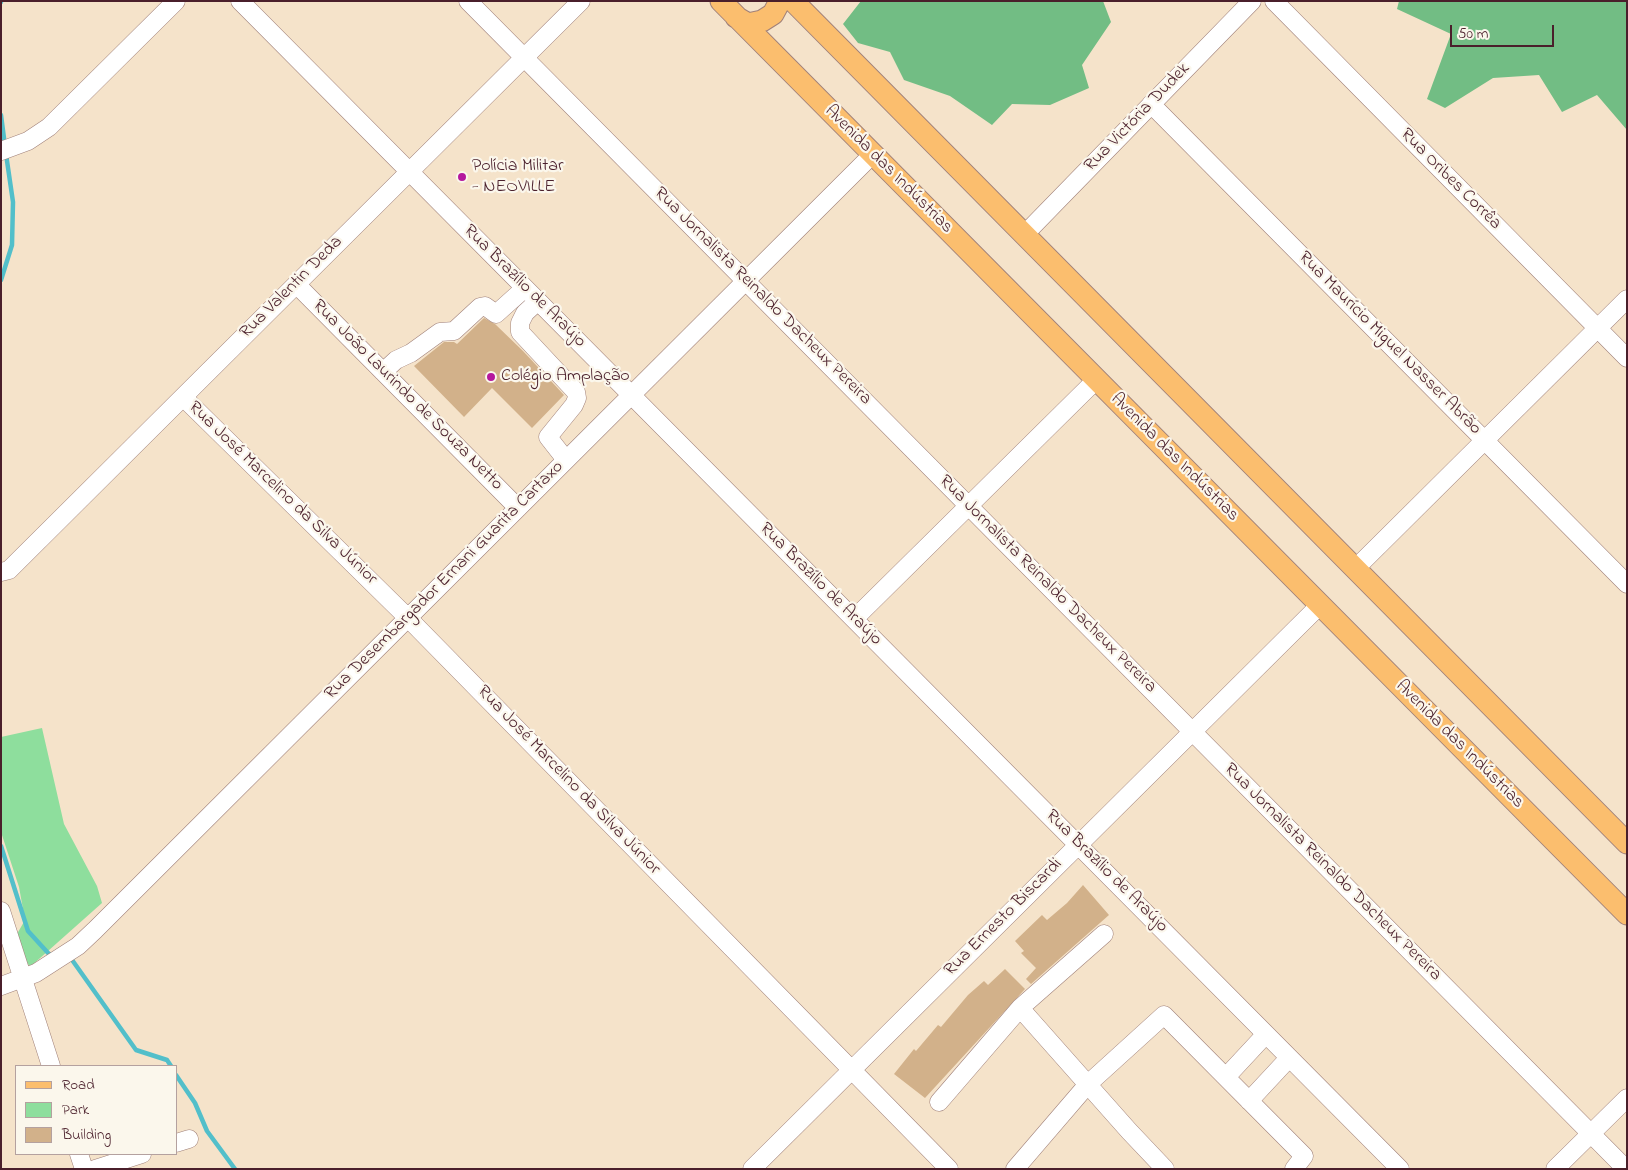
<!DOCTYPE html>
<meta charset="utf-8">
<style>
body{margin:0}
#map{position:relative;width:1628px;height:1170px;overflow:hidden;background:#f5e3ca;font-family:"Indie Flower",sans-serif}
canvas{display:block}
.frame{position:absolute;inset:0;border:2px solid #4a1f2b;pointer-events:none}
.legend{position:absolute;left:15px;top:1065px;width:162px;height:90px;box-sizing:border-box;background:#fbf7ec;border:1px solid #b4a19f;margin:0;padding:6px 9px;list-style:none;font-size:15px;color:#4a1f2b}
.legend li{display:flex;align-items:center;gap:10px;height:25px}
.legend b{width:25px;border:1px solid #b4a19f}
.scale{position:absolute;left:1450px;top:25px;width:104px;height:22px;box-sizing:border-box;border:2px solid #4a1f2b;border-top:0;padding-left:6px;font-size:15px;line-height:18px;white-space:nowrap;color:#4a1f2b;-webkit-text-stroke:4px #fbf7ec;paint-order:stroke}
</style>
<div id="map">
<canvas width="1628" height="1170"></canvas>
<div class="frame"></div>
<ul class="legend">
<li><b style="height:6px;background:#fbbe6e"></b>Road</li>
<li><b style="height:14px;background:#8ede9d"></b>Park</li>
<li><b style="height:14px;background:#d2b18a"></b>Building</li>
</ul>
<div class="scale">50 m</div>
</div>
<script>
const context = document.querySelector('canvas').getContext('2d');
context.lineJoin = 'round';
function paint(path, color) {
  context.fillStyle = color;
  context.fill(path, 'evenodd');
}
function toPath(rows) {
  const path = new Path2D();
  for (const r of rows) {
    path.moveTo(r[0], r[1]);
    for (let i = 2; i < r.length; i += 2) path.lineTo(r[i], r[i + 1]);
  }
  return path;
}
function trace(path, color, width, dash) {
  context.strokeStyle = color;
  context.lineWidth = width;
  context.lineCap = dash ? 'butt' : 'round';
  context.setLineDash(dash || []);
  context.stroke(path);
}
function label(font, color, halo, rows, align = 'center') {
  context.font = font + ' "Indie Flower",sans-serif';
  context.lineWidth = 4.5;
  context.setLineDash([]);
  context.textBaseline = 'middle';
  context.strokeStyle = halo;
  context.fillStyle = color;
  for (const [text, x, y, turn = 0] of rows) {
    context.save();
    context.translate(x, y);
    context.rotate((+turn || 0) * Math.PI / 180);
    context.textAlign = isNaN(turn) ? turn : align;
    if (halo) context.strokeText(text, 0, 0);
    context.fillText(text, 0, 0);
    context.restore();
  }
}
paint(toPath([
 [42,728,64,824,97,886,102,903,30,967,13,941,25,920,19,887,1,832,1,737]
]), '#8ede9d');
paint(toPath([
 [861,1,1103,1,1111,22,1082,65,1089,88,1050,105,1012,104,992,125,950,96,904,80,890,52,858,43,843,24],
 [1399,1,1627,1,1627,130,1597,95,1562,112,1539,75,1493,78,1445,108,1427,99,1451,34,1397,9]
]), '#72bd84');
trace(toPath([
 [1,2,1,1],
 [1,115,5,146],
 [1,280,12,245,13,202,6,154],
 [1,846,28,931,49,954,53,955],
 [68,957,70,957,136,1050,167,1060,171,1066],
 [176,1075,195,1103,207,1131,235,1169]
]), '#52bfca', 4.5);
paint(toPath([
 [484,318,495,324,523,351,564,395,532,428,492,388,464,417,414,366,444,342,454,342,457,344],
 [1083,885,1109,915,1031,984,1026,979,1036,968,1021,953,1024,951,1015,941,1042,915,1047,920,1067,903],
 [1005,969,1025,989,925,1098,894,1074,914,1049,916,1051,938,1025,941,1027,968,995,984,981,988,985]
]), '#d2b18a');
const minor = toPath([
 [240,1,1400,1169],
 [468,1,1626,1169],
 [1274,1,1627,358],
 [1151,104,1627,584],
 [1,151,28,141,49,127,176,1],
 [1024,235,1252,1],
 [296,284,518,508],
 [538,301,525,313,520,323,520,332,576,392,577,398,574,405,548,437,566,460],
 [383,372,396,360,411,353,440,332,454,331,480,307,485,306,496,314,525,288],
 [183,397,408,618,949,1169],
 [1355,569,1627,299],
 [1,572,9,570,581,1],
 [854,619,1096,380],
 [1,911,51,1066],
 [1,986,36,973,78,946,95,930,873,154],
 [1020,1008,1129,1131,1165,1169],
 [1226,1077,1266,1034],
 [1249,1101,1289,1058],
 [939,1102,1020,1008,1104,934],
 [176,1143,189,1139],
 [79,1154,84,1169],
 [95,1169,142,1154],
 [752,1169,1320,605],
 [1015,1169,1088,1084,1164,1015,1304,1156,1294,1169],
 [1555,1169,1627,1098]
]);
const major = toPath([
 [721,1,1627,914],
 [793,1,1627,843],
 [736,17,748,24,762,21,773,14,780,1]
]);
trace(minor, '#a0817a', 19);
trace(major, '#a0817a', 23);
trace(minor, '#fff', 18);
trace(major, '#fbbe6e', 21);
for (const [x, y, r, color] of [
 [462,177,5,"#b5179e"],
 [491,377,5,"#b5179e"]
]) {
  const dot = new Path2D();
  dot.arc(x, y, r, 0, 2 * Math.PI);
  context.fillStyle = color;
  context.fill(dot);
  trace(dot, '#fbf7ec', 2);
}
label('18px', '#4a1f2b', '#fbf7ec', [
 ["Rua Victória Dudek",1138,118,-46],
 ["Avenida das Indústrias",888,170,45],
 ["Rua Oribes Corrêa",1450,180,45],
 ["Rua Brazílio de Araújo",524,287,45],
 ["Rua Valentin Deda",292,288,-45],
 ["Rua Jornalista Reinaldo Dacheux Pereira",762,297,45],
 ["Rua Maurício Miguel Nasser Abrão",1389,344,45],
 ["Rua João Laurindo de Souza Netto",407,396,45],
 ["Avenida das Indústrias",1174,458,45],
 ["Rua José Marcelino da Silva Júnior",282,494,44],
 ["Rua Desembargador Ernani Guarita Cartaxo",445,581,-45],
 ["Rua Brazílio de Araújo",820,585,45],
 ["Rua Jornalista Reinaldo Dacheux Pereira",1047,585,45],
 ["Avenida das Indústrias",1459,745,45],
 ["Rua José Marcelino da Silva Júnior",568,781,46],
 ["Rua Brazílio de Araújo",1106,872,45],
 ["Rua Jornalista Reinaldo Dacheux Pereira",1332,873,45],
 ["Rua Ernesto Biscardi",1004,918,-45]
]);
label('18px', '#4a1f2b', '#fbf7ec', [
 ["Polícia Militar",472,167],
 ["- NEOVILLE",472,188],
 ["Colégio Amplação",501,377]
], 'left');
</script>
